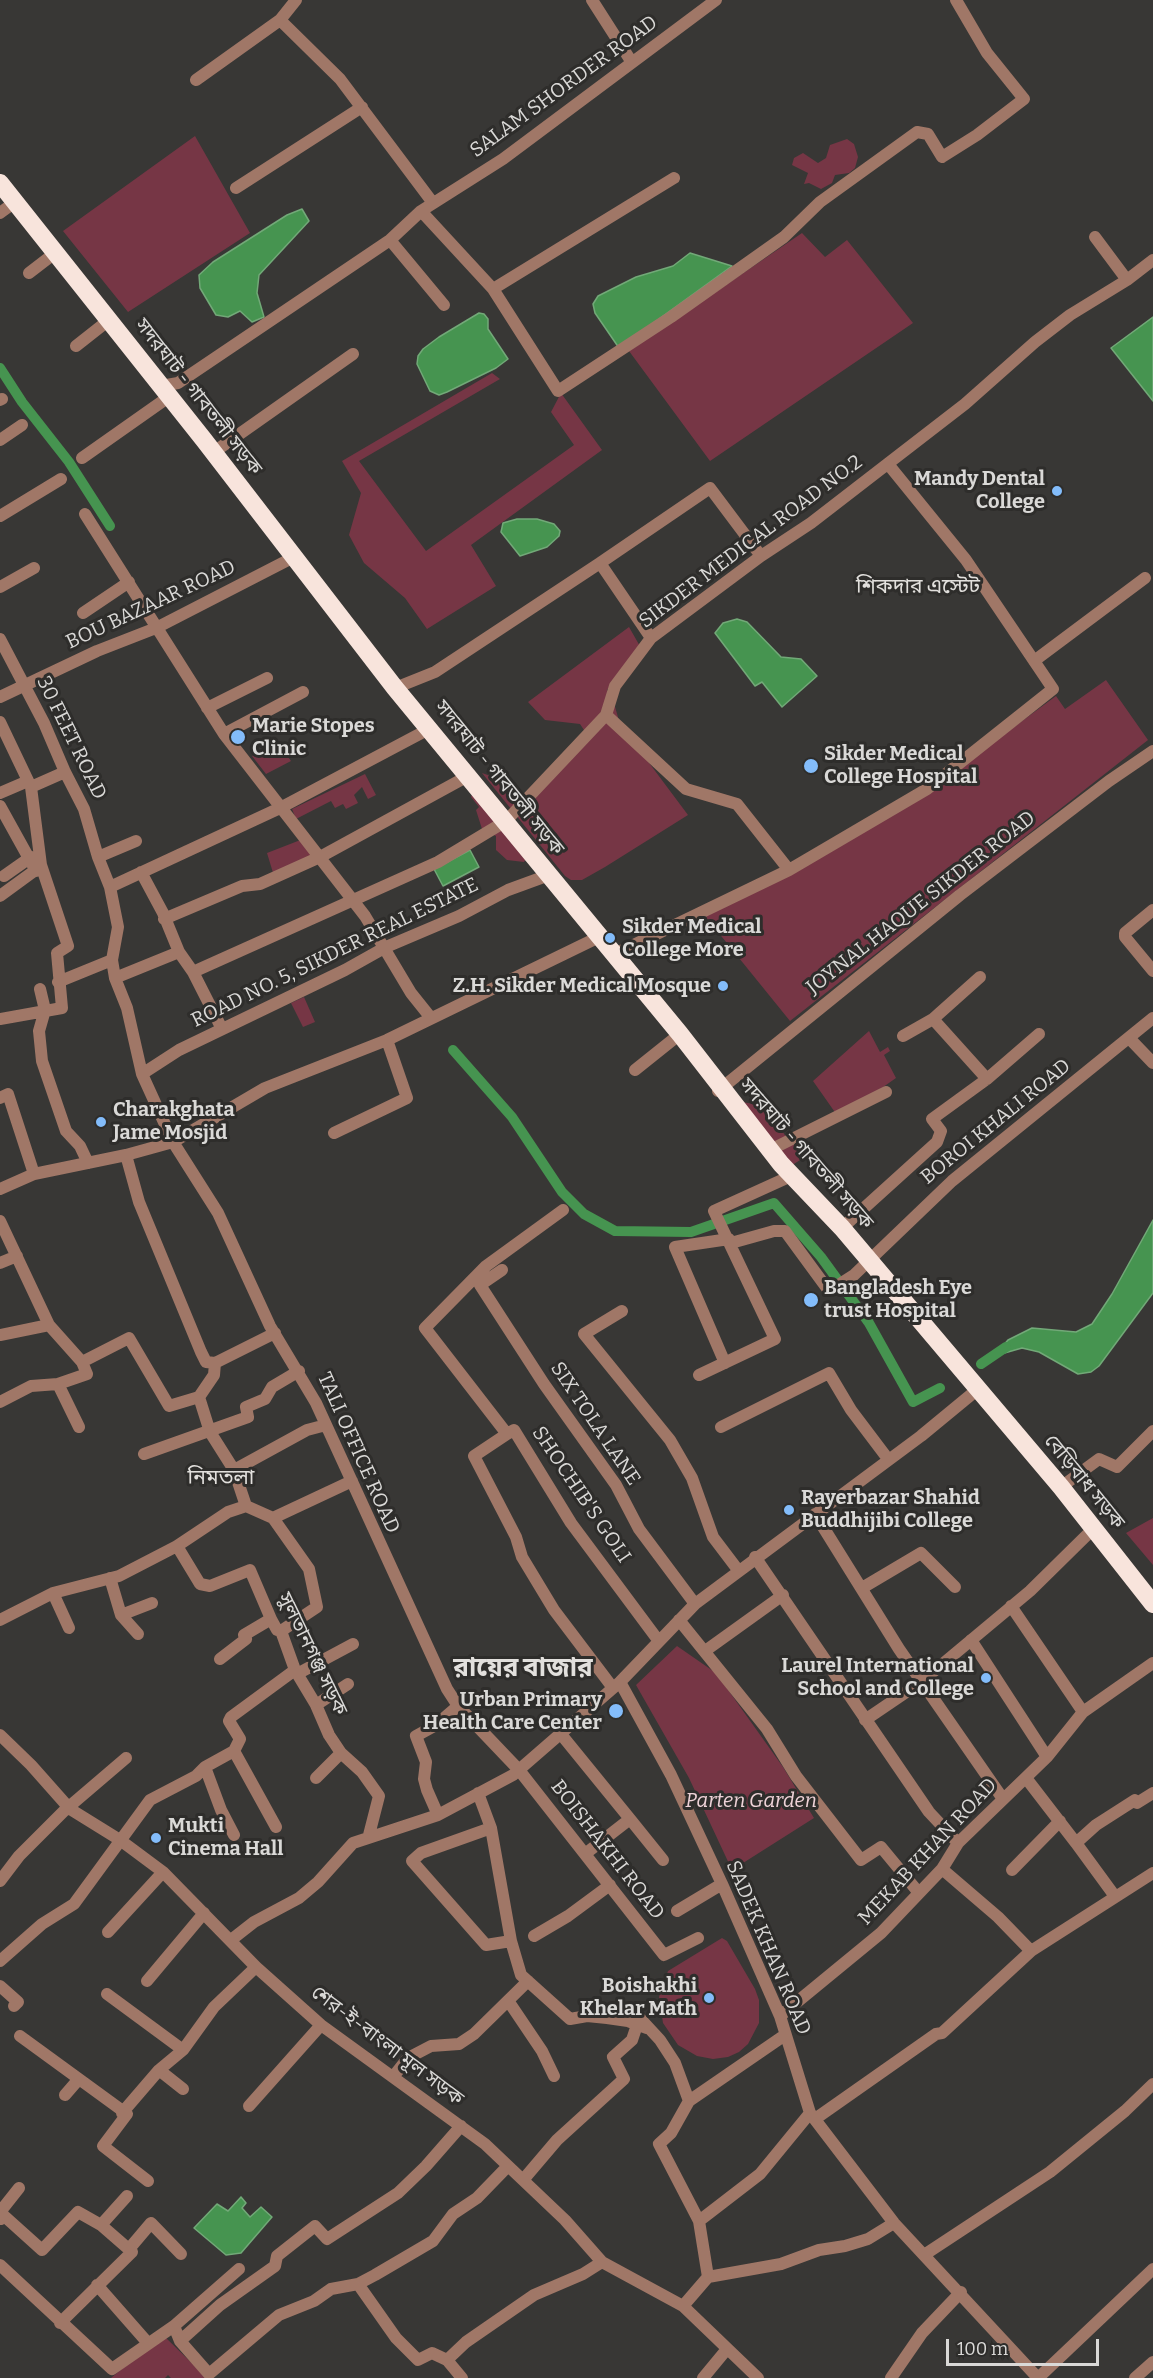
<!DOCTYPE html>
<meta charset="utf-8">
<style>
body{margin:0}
#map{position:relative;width:1153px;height:2378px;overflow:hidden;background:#383735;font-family:Bitter,serif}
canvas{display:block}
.scale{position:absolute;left:946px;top:2339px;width:153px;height:27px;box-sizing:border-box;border:3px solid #dad9d7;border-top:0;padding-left:8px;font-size:18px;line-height:21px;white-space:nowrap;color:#dad9d7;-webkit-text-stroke:4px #2e2d2b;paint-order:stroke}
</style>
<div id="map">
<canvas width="1153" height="2378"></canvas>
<div class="scale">100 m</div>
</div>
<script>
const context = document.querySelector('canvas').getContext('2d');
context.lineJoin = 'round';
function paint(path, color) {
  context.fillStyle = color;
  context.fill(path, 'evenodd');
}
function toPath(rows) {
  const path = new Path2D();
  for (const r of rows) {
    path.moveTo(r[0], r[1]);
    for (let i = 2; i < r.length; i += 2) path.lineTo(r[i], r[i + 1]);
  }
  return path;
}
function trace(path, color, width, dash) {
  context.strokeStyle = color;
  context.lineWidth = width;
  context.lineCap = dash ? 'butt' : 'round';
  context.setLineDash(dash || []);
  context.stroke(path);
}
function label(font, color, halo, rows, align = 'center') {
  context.font = font + ' Bitter,"Noto Sans Bengali",serif';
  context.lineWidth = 6;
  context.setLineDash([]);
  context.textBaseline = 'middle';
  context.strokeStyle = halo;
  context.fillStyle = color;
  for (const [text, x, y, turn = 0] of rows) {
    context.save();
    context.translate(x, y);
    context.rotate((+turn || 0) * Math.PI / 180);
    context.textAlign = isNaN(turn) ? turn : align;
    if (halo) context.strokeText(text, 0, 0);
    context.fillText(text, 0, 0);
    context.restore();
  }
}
paint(toPath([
 [195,136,250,233,128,312,63,231],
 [847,139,854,144,858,157,855,168,849,173,835,175,832,183,821,189,809,183,804,184,808,173,792,165,794,158,803,153,818,163,826,158,830,145],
 [802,233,825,257,847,240,913,323,710,461,629,351],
 [492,373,500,379,359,461,426,551,574,445,551,412,561,393,602,450,471,545,496,586,427,629,405,598,364,563,349,535,361,493,342,461],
 [629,627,641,648,607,690,613,700,620,724,688,815,605,867,582,880,571,880,565,876,482,773,496,778,516,796,527,799,590,739,580,724,545,720,528,702],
 [1106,680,1148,740,790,1021,705,916,976,755,1056,696,1065,709],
 [277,741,291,761,266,774,252,756],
 [365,774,376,795,368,799,362,787,354,795,358,803,346,809,343,804,335,808,331,801,296,819,292,809],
 [476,786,530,853,524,862,507,860,496,850,496,836,482,829,476,810,479,807,471,797],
 [303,839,315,857,274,876,267,853],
 [304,997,315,1022,303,1027,291,1003],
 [869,1031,880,1052,888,1047,890,1051,884,1055,896,1078,839,1118,813,1081],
 [731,1100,759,1105,774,1111,784,1134,805,1157,789,1167],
 [1153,1518,1153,1565,1126,1533],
 [677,1646,716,1673,783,1767,814,1818,732,1870,689,1778,636,1685],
 [722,1938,727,1941,755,1989,759,2000,759,2023,748,2044,739,2052,728,2057,713,2059,697,2056,678,2045,663,2023,659,1997,668,1971],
 [163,2335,207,2378,171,2378,168,2375,165,2378,111,2378]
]), '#763645');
const water = toPath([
 [302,209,309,221,259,275,257,293,264,317,252,322,240,311,228,317,216,315,200,288,199,275,213,262,287,215,302,209],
 [690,253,732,266,619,348,595,313,593,304,598,296,636,277,673,266,690,253],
 [479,313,484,314,488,319,488,329,508,359,496,368,447,392,439,395,430,391,417,364,418,356,423,349,439,337,479,313],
 [1153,317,1153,401,1111,348,1153,317],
 [517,519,537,519,554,524,560,531,559,536,547,547,520,556,501,532,503,523,517,519],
 [737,619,747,622,781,657,801,659,817,676,782,707,762,682,755,686,715,633,723,623,737,619],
 [470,850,479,867,443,886,434,869,470,850],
 [1153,1220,1153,1293,1099,1366,1091,1372,1078,1374,1039,1352,1022,1348,994,1356,1008,1340,1032,1328,1076,1332,1092,1324,1112,1294,1153,1220],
 [241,2197,246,2203,242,2208,250,2217,261,2207,272,2217,241,2253,226,2255,194,2228,217,2204,228,2211,241,2197]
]);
paint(water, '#469450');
trace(water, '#72a978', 1.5);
trace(toPath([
 [0,368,22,402,69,462,110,526],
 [453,1050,512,1117,562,1192,584,1214,615,1231,691,1232,774,1203,821,1257,869,1323,913,1402,940,1388],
 [981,1364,1006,1347]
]), '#469450', 10);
trace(toPath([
 [592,0,631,61],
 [280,20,340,79,433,203],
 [196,80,280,20,296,0],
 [236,188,362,107],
 [421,211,493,289,558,391,671,317,784,237,820,202,917,132,928,134,942,157,977,135,1024,99,987,53,956,0],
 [0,213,15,202],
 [1095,237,1127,280],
 [390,240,444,305],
 [29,273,55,253],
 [493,289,674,178],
 [76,346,109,320],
 [161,386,178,383,390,240,421,211,503,159,716,0],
 [0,400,2,399],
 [0,440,22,425],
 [214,452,353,354],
 [82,458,170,396],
 [85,514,224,734,365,916,411,993,431,1018],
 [0,516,61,479],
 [0,587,34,568],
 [83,613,129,582],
 [651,638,600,563,710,488,761,556],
 [0,639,44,723,65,772,84,809,98,857,110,887,118,927,112,960,115,978,127,1008,142,1074,173,1142,218,1213,270,1326,316,1403,447,1689,458,1706,519,1770,664,1955,698,1938],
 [1034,661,1145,578],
 [395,688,435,672,600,563],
 [0,697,97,651,156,628,294,557],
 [207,708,267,678],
 [606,715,686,789,737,804,789,870],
 [0,722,31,787,41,865,68,946,57,953,62,1008,0,1019],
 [224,734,303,692],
 [31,787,65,772],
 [0,793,28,781],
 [0,806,36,871],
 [98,857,136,841],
 [141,872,163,913,179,952,193,972,222,1029],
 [4,876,31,857],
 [110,887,280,808,429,729],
 [0,896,41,866],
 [1153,910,1125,933,1125,937,1153,971],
 [164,919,242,886,260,884,320,857,468,776],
 [613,955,789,870,927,789,1053,689,966,560,888,464],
 [193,972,438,862,506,821,606,715,615,686,651,638,761,556,811,523,965,404,1035,342,1070,315,1127,280,1153,260],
 [115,978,179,952],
 [58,982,112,960],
 [40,989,45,1010,39,1031,42,1061,66,1131,80,1146,88,1163],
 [933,1019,987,1079],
 [903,1036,933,1019,980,977],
 [1129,1038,1153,1063],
 [635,1070,680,1034],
 [142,1074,179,1050,345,970,386,947,459,916,508,890,549,875],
 [718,1091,960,895,1109,781,1153,751],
 [0,1098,8,1094,34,1174],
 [334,1133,407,1098,387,1040],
 [768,1151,886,1092],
 [126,1155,139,1202,201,1352,206,1362,215,1363],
 [0,1189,34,1174,126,1155,173,1142,265,1088,387,1040,599,937],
 [563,1210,486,1266,425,1328,507,1434,514,1430,571,1523,658,1640],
 [0,1221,49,1325,82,1362],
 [842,1228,937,1142,941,1131,932,1119,987,1079,1039,1034],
 [731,1243,774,1231,785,1231,829,1291,854,1275,952,1181,1153,1018],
 [0,1263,17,1256],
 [502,1270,480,1285,544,1384,616,1485,639,1529,695,1604],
 [622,1311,584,1334,670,1440,692,1478,713,1537,738,1570],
 [0,1335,49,1325],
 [725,1363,675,1247,729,1239],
 [699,1375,775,1339,714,1211,791,1176],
 [58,1384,79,1427],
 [199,1397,210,1432,234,1470,246,1506],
 [0,1402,31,1386,58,1384,87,1374,82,1362,129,1338,169,1406,199,1397,214,1375,215,1363,275,1333],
 [721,1427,829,1373,851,1410,888,1459],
 [507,1434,474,1456,516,1537,522,1557,554,1610,613,1688],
 [144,1454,248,1417,246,1407,265,1399,272,1387,299,1371],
 [234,1470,307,1430,326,1425],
 [1061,1487,1099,1459,1117,1467,1153,1431],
 [815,1514,899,1649,1003,1799],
 [273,1518,309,1569,317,1607,281,1631],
 [177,1546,200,1584,210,1586,250,1570,271,1619,277,1630,281,1631,295,1670,316,1705,329,1735,341,1753,362,1772,379,1796,369,1835],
 [755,1557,929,1812,958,1843],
 [110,1578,121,1615,138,1634],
 [862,1588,921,1553,955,1587],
 [53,1593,69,1628],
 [1011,1606,1083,1712],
 [121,1615,152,1603],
 [0,1620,53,1593,119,1576,177,1546,228,1512,246,1506,273,1518,352,1481],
 [679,1620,767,1729,796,1776,861,1860,881,1847,919,1893],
 [971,1640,1047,1757],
 [705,1651,783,1595],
 [220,1659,246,1639,244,1635,271,1619],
 [297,1674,353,1644],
 [620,1682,671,1775,722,1884,780,2016,810,2113,894,2223,1038,2378],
 [316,1705,348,1684],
 [865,1720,921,1682,1030,1591,1093,1529],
 [560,1733,630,1819,585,1854],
 [0,1735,31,1765,70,1809,120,1840,163,1872,256,1967,321,2025,485,2144,565,2220,602,2262,683,2306,758,2378],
 [234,1751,276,1827],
 [205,1767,221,1810,234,1835],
 [316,1778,341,1753],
 [1026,1778,1076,1843],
 [478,1793,491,1828,511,1941,521,1975,570,2019,587,2016,607,2018,628,2021,647,2028],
 [438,1815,427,1790,424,1779,426,1762,416,1736,436,1725,458,1706],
 [630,1819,663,1860],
 [491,1828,421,1853,412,1861,486,1945,511,1941],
 [942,1869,998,1917,1031,1951],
 [1012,1870,1060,1821],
 [0,1881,19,1856,64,1811,126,1758],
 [1114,1895,1076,1843,1096,1825,1135,1800,1137,1803,1153,1793],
 [677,1911,722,1884],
 [108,1932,163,1872],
 [534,1936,568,1916,610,1885],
 [231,1940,254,1922,299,1898,318,1882,353,1843,438,1815,513,1775,620,1682,695,1604,921,1436,978,1389],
 [0,1961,42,1924,74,1904,150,1800,196,1776,205,1767,234,1751,240,1739,229,1721,231,1717,295,1670],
 [147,1981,204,1913],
 [0,1986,18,2002,14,2006],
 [107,1994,183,2050],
 [509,2002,542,2051,554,2076],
 [636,2014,660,2040,675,2063,689,2101,785,2035],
 [780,2016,881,1933,942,1869,958,1843,1047,1757,1083,1712,1153,1663],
 [20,2036,127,2114,103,2146,148,2181],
 [159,2070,183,2089],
 [393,2077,408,2058,431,2046,459,2044,474,2034,528,1981],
 [65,2095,78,2080],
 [689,2101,671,2133,659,2144,699,2221],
 [249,2106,321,2025],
 [122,2113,159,2070,183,2050,214,2007,256,1967],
 [815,2119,936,2034,942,2033,1031,1951,1153,1873],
 [523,2180,557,2140,624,2079,613,2057,632,2040,637,2025],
 [3,2215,42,2250,78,2212,101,2225,132,2252,60,2323],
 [1,2219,3,2215,0,2212,19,2188],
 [101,2225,127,2196],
 [129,2249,151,2223,181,2254],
 [924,2255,1050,2172,1125,2111,1153,2084],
 [0,2265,112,2369,174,2326,180,2341,209,2374,279,2315,314,2301,331,2289,358,2284,375,2275,433,2241,453,2214,477,2198,508,2166],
 [708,2277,699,2221,760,2174,810,2113],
 [358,2284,396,2338,418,2360,432,2353,447,2360],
 [97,2285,147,2342],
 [683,2306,708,2277,781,2264,819,2250,845,2246,868,2239,894,2223],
 [174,2326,239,2269],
 [180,2341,220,2305,275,2266,277,2256,315,2226,327,2239,398,2193,426,2166,461,2126],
 [462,2378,447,2360,466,2342,534,2295,583,2274,602,2262],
 [703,2378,727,2349],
 [891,2378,922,2333,961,2292],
 [1038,2378,1153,2269],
 [1135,2378,1153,2362]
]), '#a07767', 12);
trace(toPath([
 [0,183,204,440,395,688,680,1034,781,1164,842,1228,1061,1487,1153,1604]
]), '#f8e4dc', 18);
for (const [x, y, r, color] of [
 [1057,491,6,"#83bcfa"],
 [238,737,8,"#83bcfa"],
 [811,766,8,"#83bcfa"],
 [610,938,6,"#83bcfa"],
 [723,986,6,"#83bcfa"],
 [101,1122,6,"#83bcfa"],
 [811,1300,8,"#83bcfa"],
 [789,1510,6,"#83bcfa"],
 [986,1678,6,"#83bcfa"],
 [616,1711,8,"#83bcfa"],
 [156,1838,6,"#83bcfa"],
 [709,1998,6,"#83bcfa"]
]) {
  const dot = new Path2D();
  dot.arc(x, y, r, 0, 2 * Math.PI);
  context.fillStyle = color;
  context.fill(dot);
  trace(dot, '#2e2d2b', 2);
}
label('20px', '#dad9d7', '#2e2d2b', [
 ["SALAM SHORDER ROAD",564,87,-36],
 ["সদরঘাট - গাবতলী সড়ক",198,397,52],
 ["SIKDER MEDICAL ROAD NO.2",751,542,-37],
 ["BOU BAZAAR ROAD",151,605,-25],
 ["30 FEET ROAD",71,738,64],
 ["সদরঘাট - গাবতলী সড়ক",499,778,51],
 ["JOYNAL HAQUE SIKDER ROAD",921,903,-38],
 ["ROAD NO. 5, SIKDER REAL ESTATE",335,953,-26],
 ["BOROI KHALI ROAD",996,1122,-39],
 ["সদরঘাট - গাবতলী সড়ক",806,1154,49],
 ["SIX TOLA LANE",595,1424,56],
 ["TALI OFFICE ROAD",358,1453,66],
 ["বেড়িবাধ সড়ক",1084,1482,51],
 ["SHOCHIB'S GOLI",581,1495,56],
 ["সুলতানগঞ্জ সড়ক",312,1654,64],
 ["BOISHAKHI ROAD",607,1850,52],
 ["MEKAB KHAN ROAD",928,1852,-47],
 ["SADEK KHAN ROAD",768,1948,67],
 ["শের-ই-বাংলা মূল সড়ক",387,2046,37]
]);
label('bold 20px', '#dad9d7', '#2e2d2b', [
 ["Mandy Dental",1045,479,"right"],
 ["College",1045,502,"right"],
 ["Marie Stopes",252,726],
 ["Clinic",252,749],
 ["Sikder Medical",824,754],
 ["College Hospital",824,777],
 ["Sikder Medical",622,927],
 ["College More",622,950],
 ["Z.H. Sikder Medical Mosque",711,986,"right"],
 ["Charakghata",113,1110],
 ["Jame Mosjid",113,1133],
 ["Bangladesh Eye",824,1288],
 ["trust Hospital",824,1311],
 ["Rayerbazar Shahid",801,1498],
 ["Buddhijibi College",801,1521],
 ["Laurel International",974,1666,"right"],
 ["School and College",974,1689,"right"],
 ["Urban Primary",602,1700,"right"],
 ["Health Care Center",602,1723,"right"],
 ["Mukti",168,1826],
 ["Cinema Hall",168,1849],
 ["Boishakhi",697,1986,"right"],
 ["Khelar Math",697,2009,"right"]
], 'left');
label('italic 20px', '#efd3d8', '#2e2d2b', [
 ["Parten Garden",751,1801]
]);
label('21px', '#e2e0dd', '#2e2d2b', [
 ["শিকদার এস্টেট",918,587],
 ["নিমতলা",221,1478]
]);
label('bold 26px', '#e2e0dd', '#2e2d2b', [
 ["রায়ের বাজার",523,1669]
]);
</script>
